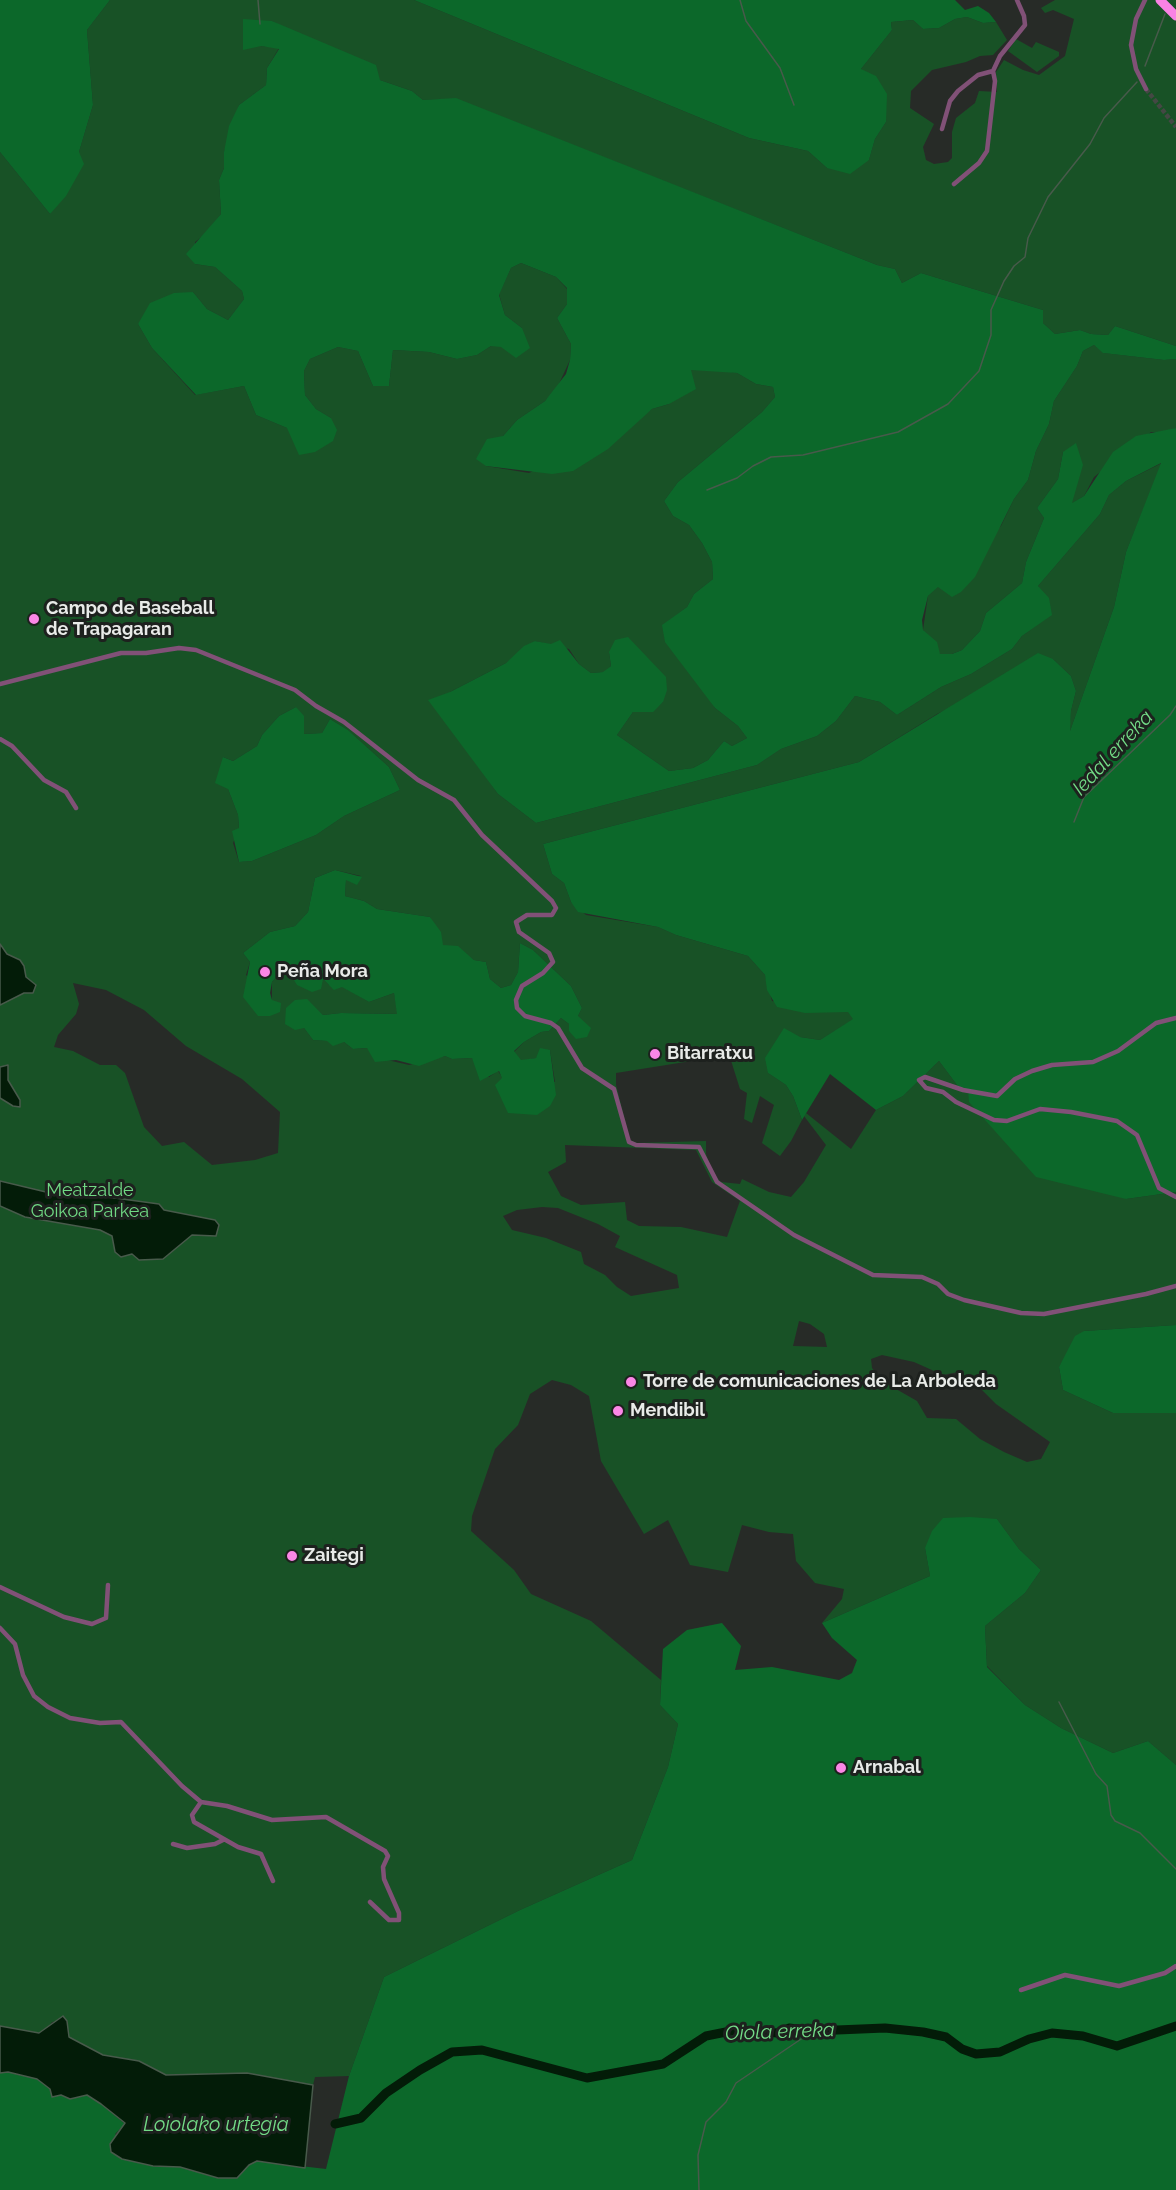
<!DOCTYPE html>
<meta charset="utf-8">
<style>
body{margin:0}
canvas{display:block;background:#272b27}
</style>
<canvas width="1176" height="2190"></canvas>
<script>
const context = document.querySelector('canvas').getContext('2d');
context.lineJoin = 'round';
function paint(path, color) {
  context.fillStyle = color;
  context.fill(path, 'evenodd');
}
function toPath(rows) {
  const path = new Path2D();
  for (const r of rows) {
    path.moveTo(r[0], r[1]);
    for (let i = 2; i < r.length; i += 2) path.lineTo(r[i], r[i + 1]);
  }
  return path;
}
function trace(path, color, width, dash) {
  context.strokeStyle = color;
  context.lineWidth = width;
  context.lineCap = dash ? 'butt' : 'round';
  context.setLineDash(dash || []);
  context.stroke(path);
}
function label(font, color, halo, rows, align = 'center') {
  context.font = font + ' Raleway,sans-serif';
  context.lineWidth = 6;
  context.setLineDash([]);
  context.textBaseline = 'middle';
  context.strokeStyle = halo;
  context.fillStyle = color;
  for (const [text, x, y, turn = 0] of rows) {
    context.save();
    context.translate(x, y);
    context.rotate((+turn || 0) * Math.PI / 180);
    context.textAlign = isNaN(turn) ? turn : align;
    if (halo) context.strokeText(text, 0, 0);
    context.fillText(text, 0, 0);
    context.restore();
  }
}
paint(toPath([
 [110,0,414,0,749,138,808,151,827,168,869,160,875,139,886,122,861,69,892,30,891,22,913,20,923,29,939,28,955,19,967,17,983,23,996,22,1007,40,993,55,980,56,966,62,932,70,911,91,910,108,934,124,923,147,926,160,934,164,948,162,952,158,952,132,956,118,975,103,979,91,997,92,996,72,1004,60,1023,70,1039,75,1065,56,1074,19,1053,10,1045,13,1041,8,1055,0,1176,0,1176,346,1115,326,1108,335,1091,334,1080,330,1055,334,1043,323,1043,310,921,273,902,283,895,269,877,265,456,99,423,100,412,91,380,80,272,21,261,46,279,48,267,68,266,85,239,105,224,152,224,168,219,180,221,214,204,235,195,242,195,264,215,267,242,291,244,299,228,320,207,309,193,292,138,324,152,348,195,395,244,386,256,415,287,428,331,418,316,409,305,395,304,371,310,359,338,347,358,351,373,386,389,386,393,350,429,352,457,359,477,355,491,346,501,346,522,328,505,315,499,294,511,268,521,263,556,277,567,289,567,304,557,318,571,344,570,360,557,388,545,401,517,420,503,436,486,466,529,473,631,425,652,409,669,404,690,370,708,369,737,373,756,384,773,387,775,397,762,412,678,482,664,501,673,516,689,525,702,543,712,562,713,579,694,594,687,607,663,625,715,708,738,726,747,738,732,746,724,741,708,760,693,768,669,771,617,735,633,712,653,711,663,702,609,652,611,666,604,672,591,673,579,664,569,649,535,641,506,663,450,692,455,733,498,794,536,823,757,765,781,749,817,736,836,721,855,696,880,702,897,715,941,687,971,674,1012,649,1022,636,1051,615,1038,586,1100,514,1109,495,1126,481,1162,463,1126,552,1114,607,1069,734,1071,711,1076,691,1071,676,1053,659,937,714,859,762,543,844,552,874,564,883,571,902,586,915,658,927,676,935,748,956,765,975,772,1001,848,1011,854,1019,820,1040,800,1037,768,1073,786,1085,793,1096,802,1120,791,1141,780,1156,762,1143,774,1105,760,1096,752,1123,744,1119,747,1093,740,1089,728,1051,685,1062,616,1073,616,1085,630,1140,637,1143,706,1141,706,1154,713,1174,721,1182,740,1184,742,1179,769,1192,791,1197,804,1182,826,1145,804,1116,806,1113,851,1149,876,1110,903,1096,939,1061,960,1089,968,1089,1126,1199,1176,1192,1176,1325,1084,1331,1059,1367,1063,1390,1113,1413,1176,1413,1176,1765,1148,1741,1113,1753,1061,1728,1025,1705,987,1666,985,1626,1025,1593,1041,1570,1019,1549,997,1519,925,1548,930,1576,822,1623,842,1599,844,1589,815,1583,796,1561,793,1534,769,1532,742,1525,728,1572,690,1565,668,1520,644,1534,601,1461,589,1396,571,1385,552,1380,530,1394,518,1425,495,1449,472,1516,471,1531,514,1570,531,1594,591,1621,661,1680,660,1705,678,1724,668,1767,632,1860,520,1910,384,1977,349,2076,315,2077,313,2085,247,2073,166,2075,139,2061,103,2055,69,2037,67,2021,52,2022,45,2031,39,2033,0,2026,0,152,50,214,79,152,93,105,87,30],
 [296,707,304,734,322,733,330,719,348,730,389,767,400,790,344,816,316,835,252,861,239,862,233,843,239,829,238,815,228,789,223,757,233,761,257,746,262,735,279,716],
 [335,870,361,876,346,879,345,896,364,901,377,909,430,917,443,946,458,947,474,960,486,962,490,979,501,988,511,985,518,972,520,943,533,950,571,986,582,1008,578,1016,569,1024,561,1018,549,1031,541,1032,524,1042,514,1052,521,1061,536,1058,550,1050,555,1082,502,1077,498,1071,489,1077,477,1066,472,1058,452,1059,445,1056,409,1065,383,1059,367,1048,353,1049,344,1042,313,1040,304,1028,307,1000,323,1015,341,1013,398,1014,394,993,369,1002,342,986,329,985,323,979,279,974,272,982,272,1000,246,975,250,962,243,953,270,932,295,926,308,912,315,878],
 [73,983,106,990,144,1010,186,1046,242,1079,280,1112,278,1153,255,1160,212,1165,184,1142,162,1146,144,1127,125,1073,116,1065,100,1065,73,1051,54,1047,58,1035,76,1014,79,1004],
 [565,1145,696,1150,712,1182,740,1201,727,1237,681,1227,639,1226,627,1220,625,1202,581,1205,561,1196,548,1172,566,1162],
 [542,1207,558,1208,598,1224,620,1236,615,1247,677,1275,679,1288,631,1296,617,1287,605,1275,584,1264,581,1252,546,1238,512,1230,503,1216,517,1210],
 [799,1321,810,1324,824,1334,827,1347,793,1346],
 [882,1355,914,1362,943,1375,958,1372,975,1383,996,1404,1050,1442,1041,1459,1027,1462,1004,1452,980,1439,956,1419,927,1418,917,1401,882,1381,872,1368,871,1359],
 [1016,39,1032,48,1036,42,1059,52,1059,56,1037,72,1008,51],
 [1094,345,1104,353,1164,360,1176,359,1176,428,1164,432,1151,432,1094,477,1084,496,1071,504,1063,452,1058,479,1037,508,1044,518,1026,562,1022,583,986,613,980,631,962,650,952,654,940,654,923,630,928,596,1001,526,1014,499,1028,480,1036,451,1049,424,1054,401,1077,366,1083,351]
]), '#185226');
paint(toPath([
 [0,0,110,0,87,30,93,105,79,152,84,164,66,196,50,214,0,152],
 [414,0,955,0,965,10,978,6,989,13,996,22,983,23,967,17,955,19,939,28,923,29,913,20,891,22,892,30,861,69,876,76,887,94,886,122,875,139,869,160,850,174,827,168,808,151,749,138],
 [243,19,272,21,376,65,380,80,412,91,423,100,456,98,877,265,895,269,902,283,921,273,1043,310,1043,323,1055,334,1080,330,1091,334,1108,335,1115,326,1176,346,1176,359,1164,360,1103,353,1094,345,1083,351,1077,366,1054,401,1049,424,1036,451,1028,480,1014,499,975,577,961,592,952,597,938,587,928,596,922,620,923,630,937,642,940,654,952,654,962,650,980,631,986,613,1022,583,1026,562,1044,518,1037,508,1058,479,1063,452,1076,443,1083,465,1072,503,1084,496,1113,452,1136,436,1176,428,1176,1192,1126,1199,1036,1177,969,1102,968,1089,960,1089,939,1061,903,1096,876,1110,830,1074,802,1120,793,1096,786,1085,768,1073,765,1058,784,1028,800,1037,820,1040,853,1019,848,1012,805,1013,777,1007,767,990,765,975,748,956,676,935,658,927,578,912,571,902,564,883,552,874,543,844,859,762,1038,653,1053,659,1071,676,1076,691,1071,711,1070,731,1114,607,1126,552,1161,463,1126,481,1109,495,1100,514,1038,586,1049,598,1052,615,1022,636,1012,649,971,674,941,687,897,715,880,702,855,696,836,721,817,736,781,749,757,765,536,823,498,794,428,700,450,692,506,663,524,646,535,641,551,644,560,640,579,664,591,673,603,672,611,666,609,652,615,640,628,637,666,677,667,690,663,702,653,712,633,712,617,735,669,771,693,768,708,760,724,741,732,746,747,738,738,726,715,708,665,642,662,625,687,607,694,594,713,579,712,562,702,543,689,525,673,516,664,501,678,482,762,412,775,397,773,387,756,384,737,373,691,370,696,389,669,404,652,409,608,449,573,471,552,474,486,466,476,459,487,439,503,436,517,420,545,401,566,374,570,360,571,344,557,318,567,304,567,288,556,277,521,263,511,268,499,295,505,315,522,328,530,348,516,358,501,347,491,346,477,355,457,359,429,352,393,350,389,386,373,386,358,351,338,347,310,359,304,371,305,395,316,409,331,418,337,430,333,441,315,452,299,455,287,428,256,415,244,386,196,395,152,348,138,324,150,303,174,293,193,292,207,309,228,320,244,299,242,291,215,267,195,264,186,254,221,214,219,180,224,168,224,152,229,126,239,105,266,85,267,68,279,49,261,46,243,50],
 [296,707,304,716,304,734,322,733,330,719,348,730,389,767,400,790,344,816,316,835,252,861,239,862,232,831,239,828,238,815,228,789,215,783,223,757,233,761,257,746,262,735,279,716],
 [335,870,362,877,357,885,346,880,345,896,364,901,377,909,430,917,441,932,443,945,458,946,474,960,486,962,490,979,501,988,511,985,518,972,520,943,533,950,571,986,582,1008,578,1016,591,1028,587,1037,576,1039,569,1031,569,1024,561,1018,549,1031,541,1032,524,1042,514,1051,521,1060,536,1058,540,1048,550,1050,556,1095,550,1106,537,1115,508,1113,495,1085,502,1078,499,1071,480,1081,472,1058,452,1059,445,1056,419,1066,396,1060,375,1062,367,1048,353,1049,344,1042,333,1046,327,1041,313,1040,304,1028,295,1030,285,1024,286,1008,295,1000,307,999,323,1015,341,1013,397,1014,394,993,369,1002,342,987,334,990,323,979,321,989,312,992,297,985,291,975,279,974,272,982,270,993,272,1000,281,1003,280,1012,270,1016,258,1016,243,997,250,962,243,953,270,932,295,926,308,912,315,878],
 [1176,1325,1176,1413,1113,1413,1063,1390,1059,1367,1075,1336,1084,1331],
 [970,1517,997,1519,1019,1549,1041,1570,1025,1593,985,1626,987,1667,1025,1705,1061,1728,1113,1753,1148,1741,1176,1765,1176,2190,0,2190,0,2073,8,2072,37,2079,50,2089,70,2099,87,2095,101,2104,125,2124,115,2134,153,2166,180,2167,218,2178,237,2178,249,2164,257,2161,326,2169,349,2076,384,1977,520,1910,632,1860,668,1767,678,1724,660,1705,663,1649,687,1630,722,1623,741,1646,735,1670,772,1667,839,1680,852,1673,857,1660,832,1638,822,1623,930,1576,925,1548,932,1531,943,1518]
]), '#0c682a');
const water = toPath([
 [0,944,7,954,20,960,24,966,26,977,36,985,33,993,24,993,0,1005,0,944],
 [8,1065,8,1080,20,1100,20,1107,13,1106,0,1098,0,1067,8,1065],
 [0,1181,46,1192,57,1188,77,1188,100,1196,159,1204,164,1210,215,1220,219,1225,216,1236,192,1235,163,1259,139,1260,132,1254,121,1257,115,1252,112,1236,100,1230,25,1217,0,1206,0,1181],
 [63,2016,67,2021,69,2037,103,2055,139,2061,166,2075,247,2073,313,2085,305,2168,257,2161,249,2165,237,2178,218,2178,180,2167,153,2166,122,2159,111,2152,110,2144,125,2123,101,2104,87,2095,70,2099,61,2095,52,2097,50,2089,37,2079,8,2072,0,2073,0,2026,39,2033,63,2016]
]);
paint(water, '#031c08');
trace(water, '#485a4b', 1.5);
trace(toPath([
 [258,0,260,24],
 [740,0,746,21,780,68,794,105],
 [1145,66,1165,14],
 [707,490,737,478,753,466,771,457,803,455,898,432,948,404,979,371,991,335,991,310,1004,281,1014,266,1025,257,1028,238,1048,197,1090,144,1104,118,1137,82],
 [1074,822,1084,797,1170,715,1176,706],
 [1059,1702,1096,1774,1107,1786,1111,1815,1115,1821,1140,1833,1176,1869],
 [699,2190,698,2155,706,2122,726,2102,736,2083,813,2031]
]), '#485a4b', 1.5);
trace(toPath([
 [335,2124,361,2118,386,2093,420,2070,452,2052,482,2050,587,2078,663,2064,706,2036,736,2030,778,2033,789,2028,813,2031,885,2028,923,2032,946,2037,962,2049,976,2054,1000,2052,1029,2039,1052,2033,1083,2036,1117,2046,1176,2026]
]), '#031c08', 9);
trace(toPath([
 [1146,89,1176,127]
]), '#444844', 4.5, [4.5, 2]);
trace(toPath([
 [1145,0,1136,19,1131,45,1136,69,1146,89],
 [942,129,950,101,958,91,978,75,993,71,1000,56,1025,25,1024,16,1017,0],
 [954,184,979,163,987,151,995,81,993,71],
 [0,684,121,653,146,653,179,648,196,650,295,690,316,706,344,722,418,780,454,800,482,835,552,901,556,908,552,915,527,915,516,922,519,932,549,953,553,962,543,973,522,986,516,1000,517,1008,525,1016,551,1023,558,1028,582,1068,614,1089,629,1142,636,1145,699,1147,717,1182,794,1235,873,1275,922,1277,938,1284,948,1294,964,1300,1021,1313,1044,1314,1146,1294,1176,1286],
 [0,739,12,746,44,780,66,792,76,808],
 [1176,1018,1156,1023,1118,1051,1093,1062,1052,1065,1032,1071,1015,1079,997,1096,963,1090,925,1077,919,1080,926,1088,943,1092,956,1102,994,1120,1007,1121,1040,1109,1071,1112,1117,1121,1137,1135,1159,1188,1176,1197],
 [0,1587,64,1617,92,1624,106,1618,108,1585],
 [0,1628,15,1644,23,1675,34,1696,48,1707,70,1718,100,1723,121,1722,182,1786,201,1802],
 [173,1844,187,1848,215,1844,223,1840],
 [273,1881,261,1854,238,1847,194,1822,192,1815,201,1802,227,1806,272,1820,326,1817,385,1851,388,1856,383,1867,384,1879,399,1913,399,1920,389,1920,370,1902],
 [1021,1990,1065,1975,1119,1986,1165,1973,1176,1966]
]), '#815177', 4.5);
trace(toPath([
 [1160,0,1176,16]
]), '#f982e4', 9);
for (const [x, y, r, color] of [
 [34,619,6,"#fb87e6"],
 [265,972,6,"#fb87e6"],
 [655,1054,6,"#fb87e6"],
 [631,1382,6,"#fb87e6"],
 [618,1411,6,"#fb87e6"],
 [292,1556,6,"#fb87e6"],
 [841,1768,6,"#fb87e6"]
]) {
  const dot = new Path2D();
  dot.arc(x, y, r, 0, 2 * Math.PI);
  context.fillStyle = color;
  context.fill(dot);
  trace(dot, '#1d211e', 2);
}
label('bold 18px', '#e8ebe8', '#1d211e', [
 ["Campo de Baseball",46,609],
 ["de Trapagaran",46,630],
 ["Peña Mora",277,972],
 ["Bitarratxu",667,1054],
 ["Torre de comunicaciones de La Arboleda",643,1382],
 ["Mendibil",630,1411],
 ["Zaitegi",304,1556],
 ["Arnabal",853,1768]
], 'left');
label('18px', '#70d984', '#1d211e', [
 ["Meatzalde",90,1191],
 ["Goikoa Parkea",90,1212]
]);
label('italic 20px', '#73dc87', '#1d211e', [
 ["Iedal erreka",1113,753,-47],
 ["Oiola erreka",780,2032,-2],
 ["Loiolako urtegia",216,2125]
]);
</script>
